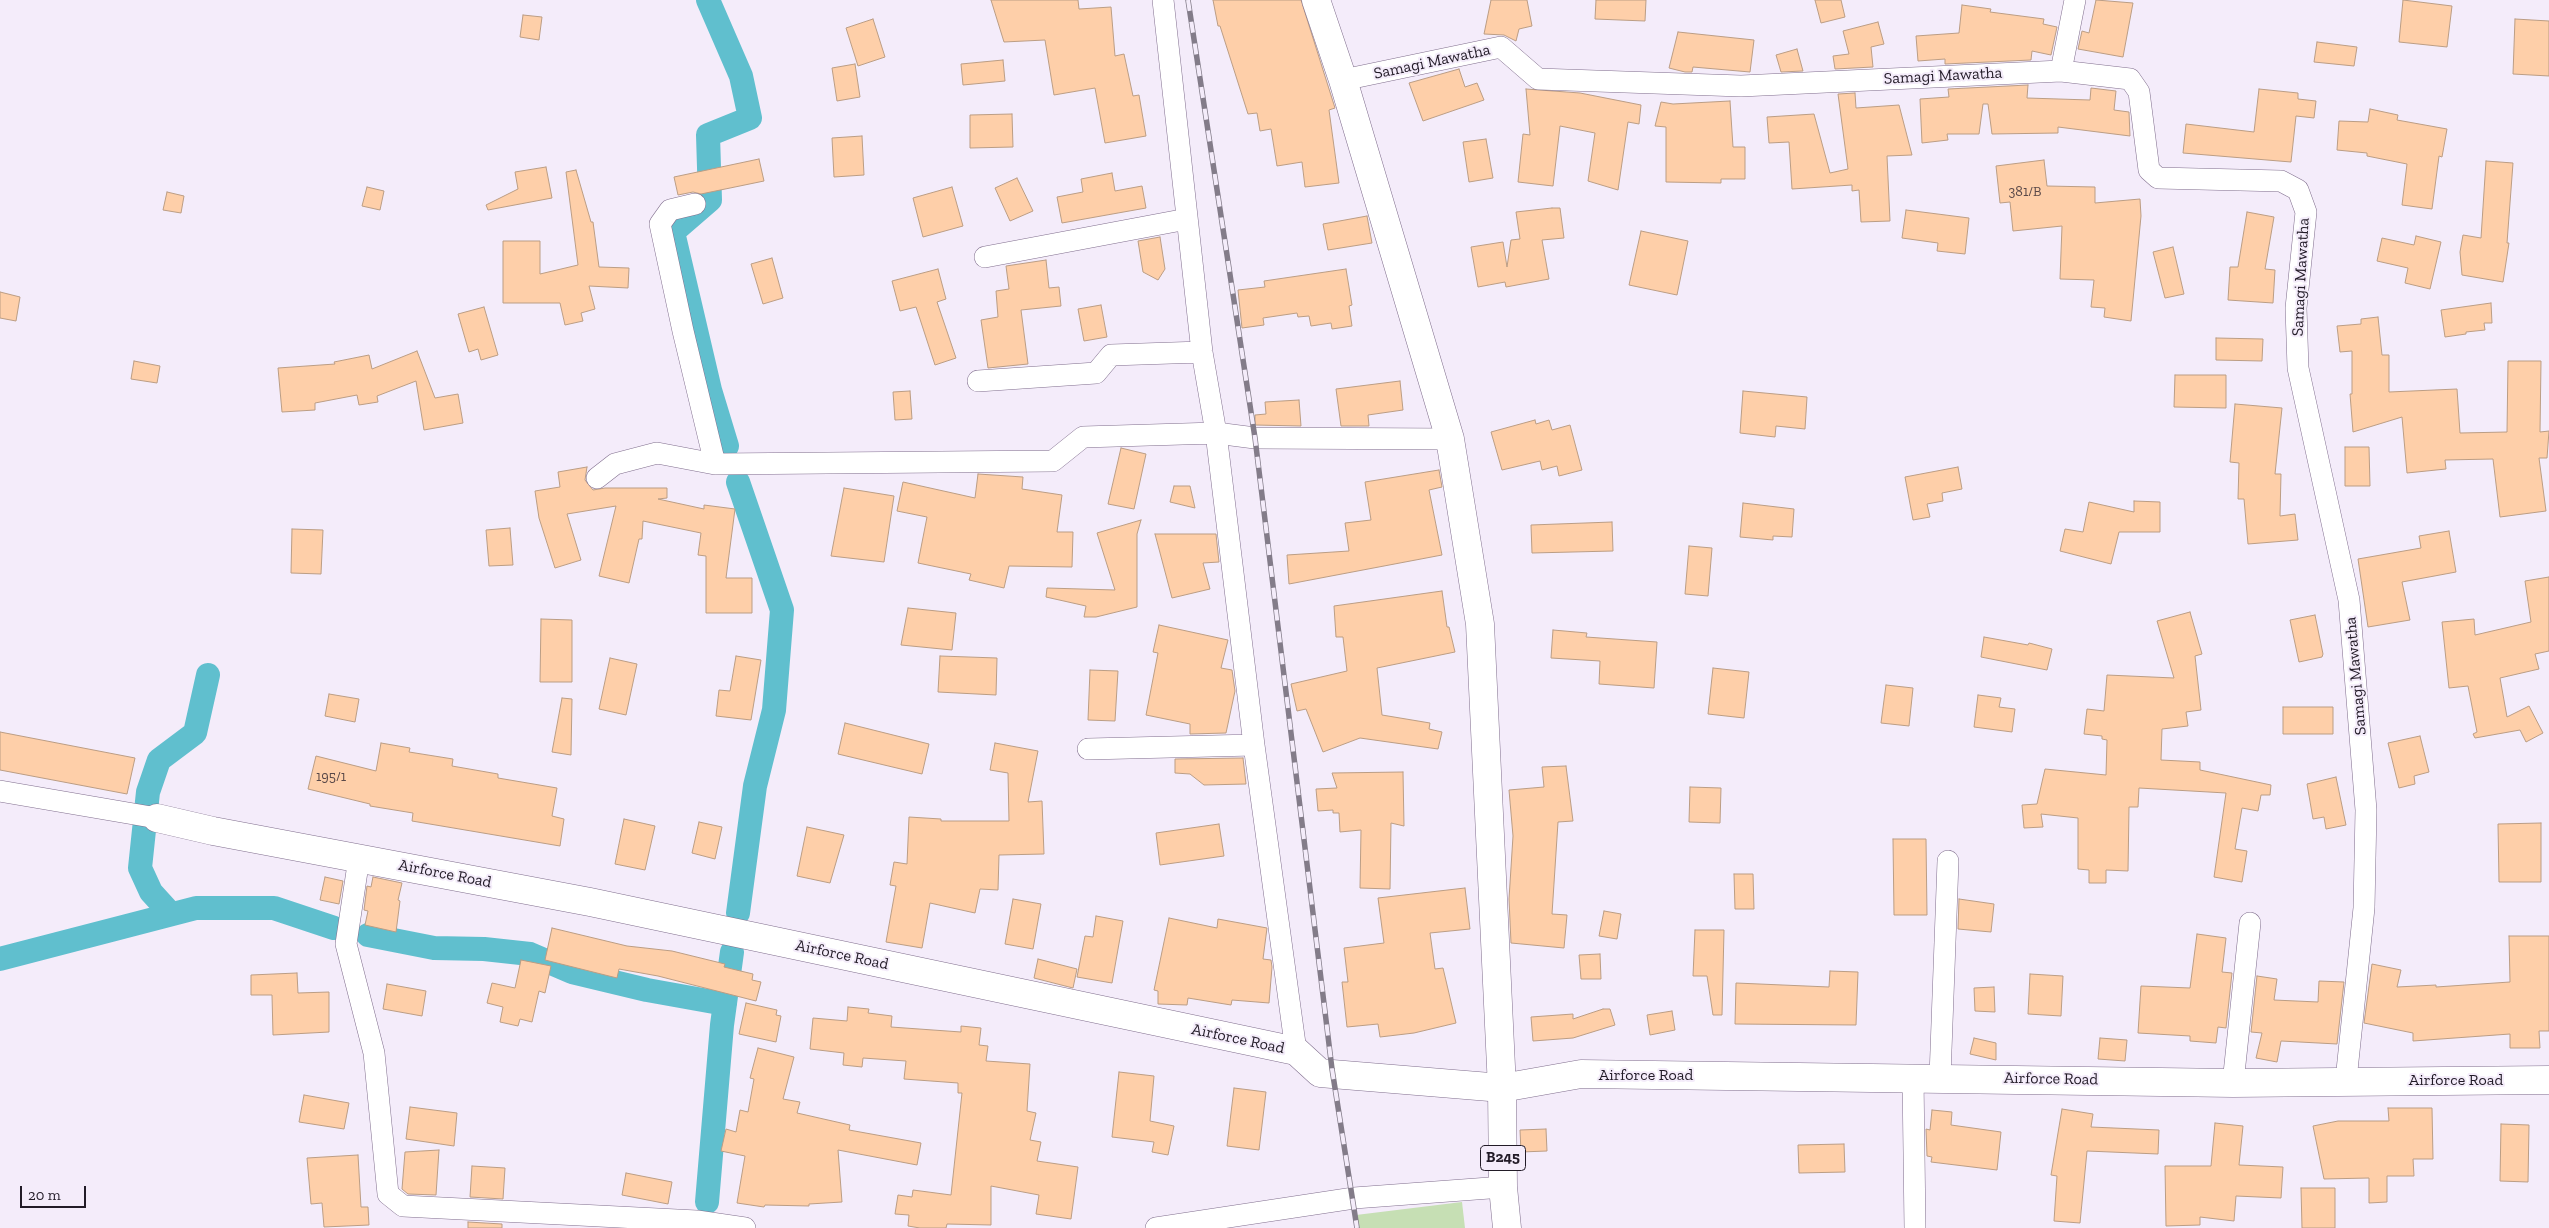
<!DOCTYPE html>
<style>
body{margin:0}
#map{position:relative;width:2549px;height:1228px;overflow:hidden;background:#f4ecfa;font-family:"Zilla Slab",serif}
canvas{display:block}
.scale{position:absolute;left:20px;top:1186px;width:66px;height:22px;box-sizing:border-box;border:2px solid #221b27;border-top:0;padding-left:6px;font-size:15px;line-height:18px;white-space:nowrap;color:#221b27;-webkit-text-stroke:4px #f4ecfa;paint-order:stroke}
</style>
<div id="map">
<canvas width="2549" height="1228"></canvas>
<div class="scale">20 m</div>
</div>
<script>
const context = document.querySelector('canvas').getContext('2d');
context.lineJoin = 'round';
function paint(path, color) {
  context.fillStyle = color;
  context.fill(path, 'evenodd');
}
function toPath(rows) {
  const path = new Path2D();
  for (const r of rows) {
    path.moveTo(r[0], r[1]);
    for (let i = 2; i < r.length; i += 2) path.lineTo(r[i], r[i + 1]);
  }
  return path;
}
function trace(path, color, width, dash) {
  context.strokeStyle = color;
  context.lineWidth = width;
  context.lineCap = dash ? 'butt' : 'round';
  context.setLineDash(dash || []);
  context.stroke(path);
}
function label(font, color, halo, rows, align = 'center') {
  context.font = font + ' "Zilla Slab",serif';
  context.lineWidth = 4;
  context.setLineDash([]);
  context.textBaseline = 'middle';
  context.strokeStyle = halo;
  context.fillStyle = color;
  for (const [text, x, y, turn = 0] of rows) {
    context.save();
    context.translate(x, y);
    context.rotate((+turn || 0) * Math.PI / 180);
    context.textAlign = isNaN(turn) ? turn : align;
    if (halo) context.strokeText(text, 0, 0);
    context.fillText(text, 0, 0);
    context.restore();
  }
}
paint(toPath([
 [1462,1202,1465,1228,1358,1228,1356,1215]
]), '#c6dfb4');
trace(toPath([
 [708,0,741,76,750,118,708,135,710,200,673,232,710,390,727,446],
 [738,913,755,786,774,710,782,610,738,482],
 [171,914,151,892,140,868,148,792,159,760,195,733,208,675],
 [368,935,434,948,484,949,530,954,572,972,647,990,725,1004],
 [0,959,196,908,274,908,334,928],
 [707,1202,722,1025,732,952]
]), '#60bfce', 24);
const building = toPath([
 [991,0,1078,0,1079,9,1111,7,1115,56,1124,54,1133,96,1139,95,1146,136,1105,143,1095,88,1054,95,1045,40,1004,42,991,0],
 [1213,0,1301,0,1335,108,1329,110,1339,183,1305,187,1302,162,1277,166,1271,129,1260,131,1257,113,1248,114,1220,26,1218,26,1213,0],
 [1491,0,1527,0,1532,26,1519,29,1516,41,1504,35,1484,34,1491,0],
 [1596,0,1646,0,1645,21,1595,19,1596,0],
 [1815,0,1841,0,1845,17,1821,23,1815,0],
 [2096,0,2133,3,2123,57,2078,49,2082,31,2089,33,2096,0],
 [2403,0,2452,6,2447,47,2399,42,2403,0],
 [1962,5,1991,9,1990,12,2044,19,2043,24,2057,27,2051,55,2032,51,2031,60,1945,64,1945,59,1918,61,1916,36,1959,33,1962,5],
 [523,15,542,17,539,40,520,37,523,15],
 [873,19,885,57,858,66,846,28,873,19],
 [2515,19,2549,21,2549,76,2513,74,2515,19],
 [1878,22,1884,44,1871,47,1873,67,1835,69,1833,56,1849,54,1843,31,1878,22],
 [1678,32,1754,40,1750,72,1693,67,1692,72,1685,72,1669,68,1678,32],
 [2317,42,2357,47,2354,66,2314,62,2317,42],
 [1797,49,1803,71,1781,72,1776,55,1797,49],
 [1003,60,1005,81,963,85,961,64,1003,60],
 [855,64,860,97,837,101,832,68,855,64],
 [1459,69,1465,87,1477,83,1484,100,1423,121,1409,83,1459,69],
 [2028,85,2027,98,2090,100,2091,88,2116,91,2114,110,2129,112,2130,136,2058,127,2058,133,1992,134,1988,104,1983,104,1979,134,1947,134,1948,140,1922,143,1920,99,1949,97,1948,89,2028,85],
 [1526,89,1580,93,1641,105,1639,124,1628,122,1618,190,1588,181,1595,133,1560,126,1553,186,1518,182,1523,134,1530,135,1526,89],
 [2259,89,2298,93,2298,99,2316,101,2314,118,2296,116,2291,162,2183,153,2186,124,2254,132,2259,89],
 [1855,93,1856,108,1899,105,1912,155,1887,156,1890,221,1861,222,1859,190,1852,191,1852,185,1792,189,1789,142,1769,143,1767,117,1814,114,1830,173,1848,169,1838,94,1855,93],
 [1730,101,1733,147,1745,147,1745,179,1721,179,1721,183,1666,182,1666,127,1655,126,1661,102,1673,104,1730,101],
 [2370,109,2398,115,2397,120,2447,129,2442,157,2439,156,2432,209,2402,205,2407,164,2367,156,2367,153,2337,150,2339,121,2368,122,2370,109],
 [1012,114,1013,147,970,148,970,115,1012,114],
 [862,136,864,175,834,177,832,138,862,136],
 [1486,139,1493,178,1469,182,1463,142,1486,139],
 [759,159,764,181,701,194,693,192,678,195,674,177,759,159],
 [2044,160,2047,186,2095,187,2095,203,2140,199,2141,216,2131,321,2104,317,2105,308,2091,307,2094,280,2060,279,2062,226,2013,231,2010,202,2000,203,1996,166,2044,160],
 [2486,161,2513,163,2507,243,2509,243,2503,282,2462,275,2460,252,2463,235,2481,238,2486,161],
 [546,167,552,198,488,210,486,205,518,189,515,172,546,167],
 [576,170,591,222,593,222,599,267,629,268,628,288,589,286,595,309,581,313,583,321,565,325,560,303,503,303,503,241,540,241,540,274,578,265,566,172,576,170],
 [1112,173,1115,191,1142,186,1146,208,1062,223,1057,197,1083,192,1081,179,1112,173],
 [1017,178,1033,211,1010,221,995,188,1017,178],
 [367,187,384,191,380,210,362,206,367,187],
 [952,187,963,226,923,237,913,198,952,187],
 [167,192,184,196,181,213,163,210,167,192],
 [1552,208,1560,208,1564,238,1542,240,1549,279,1506,287,1505,282,1478,287,1471,247,1503,242,1507,267,1511,240,1520,239,1516,212,1552,208],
 [1906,210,1969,218,1965,254,1937,251,1938,243,1902,238,1906,210],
 [2247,212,2274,217,2265,269,2275,270,2273,303,2228,300,2230,267,2238,267,2247,212],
 [1367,216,1372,243,1328,250,1323,224,1367,216],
 [1641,231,1688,241,1677,295,1629,285,1641,231],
 [2416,236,2441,242,2430,289,2405,283,2408,268,2377,261,2382,238,2414,245,2416,236],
 [1160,237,1165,269,1158,280,1143,272,1138,241,1160,237],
 [2173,247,2184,294,2165,298,2153,252,2173,247],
 [772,258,783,298,763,304,751,264,772,258],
 [1046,260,1049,288,1059,287,1061,306,1021,310,1028,364,988,368,981,320,998,317,996,291,1009,289,1006,266,1046,260],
 [938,269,946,299,937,302,956,358,935,365,916,307,900,311,892,281,938,269],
 [1346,269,1352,305,1349,306,1352,326,1332,329,1331,323,1311,326,1309,316,1298,317,1297,313,1263,318,1264,325,1242,328,1238,290,1265,287,1264,281,1346,269],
 [0,292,20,297,16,321,0,318,0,292],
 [2491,303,2492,323,2484,323,2485,330,2466,332,2466,334,2445,337,2441,310,2491,303],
 [1101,305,1107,337,1084,341,1078,309,1101,305],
 [484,307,498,355,481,360,478,349,469,352,458,314,484,307],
 [2378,317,2382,355,2389,355,2389,392,2457,389,2460,433,2507,432,2508,361,2541,361,2540,432,2549,431,2547,458,2539,458,2546,511,2500,517,2493,459,2445,460,2446,469,2407,473,2402,417,2353,432,2350,394,2352,394,2352,351,2340,352,2337,326,2361,324,2361,319,2378,317],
 [2216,338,2263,339,2262,361,2216,360,2216,338],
 [417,351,435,398,458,394,463,423,424,430,416,381,377,396,378,402,359,405,357,395,315,403,315,410,282,412,278,368,335,364,334,362,369,355,372,369,417,351],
 [134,361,160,366,157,383,131,379,134,361],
 [2175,375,2226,375,2226,408,2174,407,2175,375],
 [1400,381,1403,410,1368,415,1369,426,1341,426,1336,389,1400,381],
 [910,391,912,419,895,420,893,392,910,391],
 [1743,391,1807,397,1805,429,1776,426,1775,437,1740,433,1743,391],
 [1299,400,1301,426,1255,425,1255,415,1266,414,1265,402,1299,400],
 [2235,404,2282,408,2275,474,2281,474,2280,516,2295,514,2298,540,2248,544,2244,499,2238,499,2239,463,2230,462,2235,404],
 [1535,420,1536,424,1549,420,1552,430,1570,425,1582,470,1559,476,1557,466,1542,470,1540,461,1502,470,1491,432,1535,420],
 [2345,447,2369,447,2370,486,2345,486,2345,447],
 [1121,448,1146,454,1134,509,1108,504,1121,448],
 [587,467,585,480,593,490,605,488,667,488,667,498,658,499,704,509,704,505,735,509,726,578,752,578,752,613,706,613,706,556,698,555,701,533,643,521,642,539,639,539,629,583,599,576,616,506,567,514,581,560,555,568,539,518,535,491,560,487,558,472,587,467],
 [1958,467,1962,489,1942,493,1943,501,1927,504,1930,517,1913,520,1905,477,1958,467],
 [1439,470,1442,487,1429,490,1442,555,1289,584,1287,555,1349,551,1345,523,1371,520,1365,482,1439,470],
 [978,474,1023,477,1022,489,1062,495,1057,532,1073,532,1072,567,1009,566,1004,588,969,580,971,574,918,563,927,517,897,511,903,482,975,498,978,474],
 [1174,486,1190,486,1195,508,1170,502,1174,486],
 [844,488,894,496,884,562,831,556,844,488],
 [2134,501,2160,502,2160,532,2119,532,2111,564,2060,551,2065,529,2083,532,2089,502,2134,512,2134,501],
 [1743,503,1794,509,1792,537,1773,536,1773,540,1740,537,1743,503],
 [1141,520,1137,534,1137,607,1096,617,1084,617,1086,606,1046,597,1047,588,1115,590,1097,533,1141,520],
 [1612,522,1613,551,1532,553,1531,525,1612,522],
 [510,528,513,565,489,566,486,530,510,528],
 [292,529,323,530,321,574,291,573,292,529],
 [2449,531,2456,572,2402,582,2410,620,2368,627,2358,559,2421,548,2419,536,2449,531],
 [1155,534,1216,534,1219,562,1203,563,1210,589,1172,598,1155,534],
 [1689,546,1712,548,1708,596,1685,594,1689,546],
 [2549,577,2549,651,2535,654,2539,669,2500,678,2507,717,2529,706,2543,733,2526,742,2520,730,2475,738,2473,734,2477,732,2468,686,2449,688,2442,622,2474,619,2475,635,2531,622,2525,581,2549,577],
 [1442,591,1447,627,1449,627,1455,652,1377,668,1382,715,1430,723,1429,729,1442,732,1438,749,1360,738,1323,752,1306,709,1297,711,1291,684,1347,671,1343,637,1336,637,1334,606,1442,591],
 [908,608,956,613,952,650,901,645,908,608],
 [2190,612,2202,654,2195,656,2201,710,2186,712,2188,726,2162,729,2161,760,2200,762,2200,770,2271,785,2270,795,2261,795,2258,811,2242,808,2235,849,2247,851,2242,882,2214,877,2226,793,2139,788,2138,807,2129,807,2128,871,2106,870,2106,883,2089,883,2089,870,2078,869,2078,818,2041,814,2043,827,2024,828,2022,805,2037,804,2045,769,2106,775,2107,740,2102,739,2102,736,2084,734,2087,709,2104,711,2107,675,2174,678,2157,621,2190,612],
 [2315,615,2323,654,2322,657,2299,662,2290,620,2315,615],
 [541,619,572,620,572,682,540,682,541,619],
 [1159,625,1228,640,1221,668,1232,670,1235,691,1226,733,1190,734,1190,724,1146,715,1158,653,1153,652,1159,625],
 [1553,630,1587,633,1586,637,1657,642,1654,688,1599,684,1600,661,1551,658,1553,630],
 [1984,637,2028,645,2029,643,2052,649,2047,670,1981,657,1984,637],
 [736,656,761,660,751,720,716,716,719,690,730,691,736,656],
 [940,656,997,658,996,695,938,692,940,656],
 [610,658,637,664,626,715,599,709,610,658],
 [1713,668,1749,672,1744,718,1708,714,1713,668],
 [1090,670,1118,671,1115,721,1088,720,1090,670],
 [1886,685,1913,688,1909,726,1881,723,1886,685],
 [329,694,359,699,355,722,325,716,329,694],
 [1978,695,2001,698,1999,707,2015,709,2012,732,1974,727,1978,695],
 [562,698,572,699,571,755,552,752,562,698],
 [2283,707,2333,707,2333,734,2283,734,2283,707],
 [845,723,929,744,922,774,838,754,845,723],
 [0,732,135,758,127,794,0,770,0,732],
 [2420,736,2429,772,2414,776,2415,784,2399,788,2388,743,2420,736],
 [381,743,410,748,409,752,453,759,452,766,498,774,498,778,557,788,552,816,564,819,560,846,412,821,413,813,370,806,370,804,308,789,316,756,376,771,381,743],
 [995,743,1038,751,1028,802,1042,801,1044,854,999,855,998,890,980,889,975,913,930,903,922,948,886,942,896,886,890,885,894,862,907,864,909,817,941,819,941,821,1009,821,1008,773,990,770,995,743],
 [1243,758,1246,784,1204,785,1190,774,1175,773,1175,759,1243,758],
 [1566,766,1573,821,1558,822,1552,914,1567,915,1564,948,1511,943,1509,899,1513,836,1509,790,1544,787,1542,767,1566,766],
 [1403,772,1404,826,1391,823,1390,889,1360,888,1361,830,1340,832,1339,813,1333,813,1333,810,1318,811,1316,789,1337,788,1332,773,1403,772],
 [2336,777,2346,825,2326,829,2324,817,2313,819,2307,784,2336,777],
 [1690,787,1721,788,1720,823,1689,822,1690,787],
 [624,819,655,826,645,870,615,864,624,819],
 [699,822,722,827,715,859,692,853,699,822],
 [2541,823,2541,882,2499,882,2498,824,2541,823],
 [1219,824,1224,856,1160,865,1156,833,1219,824],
 [807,827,844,835,830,883,797,876,807,827],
 [1893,839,1926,839,1927,915,1894,915,1893,839],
 [1734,874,1753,874,1754,909,1735,909,1734,874],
 [325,877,343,881,339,904,320,900,325,877],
 [373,877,402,883,398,900,400,901,396,932,365,925,368,911,364,910,367,886,371,887,373,877],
 [1465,888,1470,929,1430,933,1435,969,1443,968,1456,1023,1414,1033,1380,1037,1378,1024,1347,1027,1342,982,1348,982,1344,948,1384,943,1378,898,1465,888],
 [1013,899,1041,904,1033,949,1005,944,1013,899],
 [1959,899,1994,904,1991,932,1958,929,1959,899],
 [1604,911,1621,914,1617,939,1599,936,1604,911],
 [1096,916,1123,921,1112,983,1077,977,1085,936,1093,937,1096,916],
 [1169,918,1217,928,1218,919,1267,928,1263,959,1271,960,1272,967,1269,1003,1232,1000,1231,1005,1188,998,1187,1005,1158,1004,1158,991,1154,990,1169,918],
 [552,928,627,946,672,951,725,964,724,967,753,974,752,980,761,982,756,1001,658,976,619,969,617,978,545,960,552,928],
 [1695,930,1724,930,1722,1015,1713,1015,1707,976,1693,976,1695,930],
 [2197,934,2226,938,2222,972,2232,973,2226,1028,2218,1027,2216,1043,2190,1041,2190,1036,2138,1033,2141,986,2190,988,2197,934],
 [2509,936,2549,936,2549,1031,2539,1031,2540,1048,2510,1048,2510,1034,2413,1041,2413,1033,2364,1023,2372,964,2401,970,2397,987,2436,985,2436,987,2510,982,2509,936],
 [1600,954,1601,979,1581,979,1579,955,1600,954],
 [1038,959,1077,969,1073,988,1034,978,1038,959],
 [521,960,551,966,545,993,539,991,532,1022,520,1019,518,1026,500,1022,503,1007,487,1003,492,983,515,988,521,960],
 [1830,971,1858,972,1856,1025,1735,1024,1736,983,1829,987,1830,971],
 [297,973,298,993,329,992,329,1032,273,1035,272,995,251,995,251,975,297,973],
 [2030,974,2063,976,2061,1016,2028,1014,2030,974],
 [2257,976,2277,979,2274,1000,2318,1002,2319,981,2344,982,2337,1044,2281,1041,2277,1062,2256,1058,2262,1033,2251,1032,2257,976],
 [387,984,426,991,422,1016,383,1009,387,984],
 [1994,987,1995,1012,1975,1011,1974,988,1994,987],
 [746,1003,777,1010,776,1015,781,1016,776,1042,739,1034,746,1003],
 [848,1007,869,1009,868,1013,892,1016,891,1027,961,1032,961,1026,981,1028,979,1045,988,1046,986,1061,1030,1064,1027,1111,1036,1113,1030,1140,1041,1142,1037,1161,1078,1167,1071,1219,1036,1214,1039,1195,991,1186,991,1225,947,1224,946,1228,920,1228,908,1226,909,1215,895,1214,898,1195,912,1197,913,1190,951,1195,962,1093,958,1093,958,1083,904,1079,906,1061,863,1058,862,1067,843,1065,844,1053,810,1049,813,1018,847,1021,848,1007],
 [1603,1009,1610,1009,1615,1025,1573,1038,1533,1041,1531,1017,1573,1014,1573,1019,1603,1009],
 [1672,1011,1675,1030,1650,1035,1647,1015,1672,1011],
 [1974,1038,1996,1043,1996,1060,1970,1054,1974,1038],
 [2100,1038,2127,1040,2125,1061,2098,1059,2100,1038],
 [758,1048,794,1057,783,1099,800,1102,797,1113,850,1125,849,1130,921,1143,917,1165,838,1150,842,1202,809,1204,809,1206,765,1205,764,1207,737,1203,745,1156,721,1151,726,1129,736,1132,740,1110,748,1112,754,1079,750,1078,758,1048],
 [1119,1072,1154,1076,1150,1121,1174,1126,1168,1155,1152,1152,1154,1142,1112,1137,1119,1072],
 [1234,1088,1266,1092,1259,1150,1227,1146,1234,1088],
 [304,1095,349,1103,344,1129,299,1122,304,1095],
 [410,1107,457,1113,454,1146,406,1139,410,1107],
 [2388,1108,2432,1108,2433,1159,2413,1159,2414,1176,2387,1176,2387,1202,2369,1203,2369,1178,2324,1179,2313,1126,2338,1121,2389,1121,2388,1108],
 [2062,1109,2093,1114,2091,1127,2159,1130,2158,1154,2087,1151,2080,1223,2054,1221,2057,1176,2051,1175,2062,1109],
 [1932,1110,1952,1112,1951,1125,2001,1132,1997,1170,1931,1162,1932,1157,1927,1156,1926,1129,1930,1130,1932,1110],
 [2215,1123,2243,1126,2239,1165,2283,1167,2281,1198,2236,1196,2234,1221,2200,1217,2200,1225,2166,1226,2165,1166,2211,1166,2215,1123],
 [2501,1124,2529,1125,2528,1182,2500,1181,2501,1124],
 [1546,1129,1547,1151,1521,1152,1520,1130,1546,1129],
 [1844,1144,1845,1172,1799,1173,1798,1145,1844,1144],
 [439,1150,436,1195,408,1194,402,1189,405,1152,439,1150],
 [358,1155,361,1207,368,1207,369,1225,324,1227,322,1203,311,1204,307,1158,358,1155],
 [472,1166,505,1168,503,1199,470,1197,472,1166],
 [626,1173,672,1182,668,1204,622,1195,626,1173],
 [2301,1188,2335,1188,2335,1228,2302,1228,2301,1188],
 [468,1222,502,1224,502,1228,468,1228,468,1222]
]);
paint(building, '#fecfa9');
trace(building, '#bb9d84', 1);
const minor = toPath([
 [1163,0,1202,352,1216,433,1254,745,1296,1051],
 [2061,71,2075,0],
 [1343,80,1501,47,1538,79,1741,86,2061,71,2130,79,2139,92,2149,170,2158,178,2281,181,2298,190,2306,212,2296,308,2298,368,2349,600,2366,810,2364,908,2346,1080],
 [695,204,670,210,660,224,683,331,715,464],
 [985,257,1187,219],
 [978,381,1096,373,1111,355,1202,352],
 [597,478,615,464,657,453,715,464,1053,461,1083,437,1216,433,1255,438,1450,439],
 [1088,749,1254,745],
 [0,791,157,818],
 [359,858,346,944,374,1053,388,1194,403,1206,697,1221,745,1228],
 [1913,1077,1915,1228],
 [1940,1077,1948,861],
 [2233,1083,2250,923],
 [1156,1228,1354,1198,1503,1187]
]);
const tertiary = toPath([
 [1316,0,1343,80,1450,439,1480,624,1502,1088],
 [157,818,213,831,590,902,1296,1051,1320,1073,1502,1088,1581,1074,2233,1083,2549,1080]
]);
const primary = toPath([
 [1502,1088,1503,1187,1507,1228]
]);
trace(minor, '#816f8e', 22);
trace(tertiary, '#816f8e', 29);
trace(primary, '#816f8e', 29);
trace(minor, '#fff', 21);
trace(tertiary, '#fff', 28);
trace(primary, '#fff', 28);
const rail = toPath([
 [1188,0,1255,438,1332,1069,1357,1228]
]);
trace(rail, '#837c89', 5.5);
trace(rail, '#f4ecfa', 4, [11]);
label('14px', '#594848', null, [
 ["381/B",2025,192],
 ["195/1",331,777]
]);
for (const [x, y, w] of [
 [1503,1158,45]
]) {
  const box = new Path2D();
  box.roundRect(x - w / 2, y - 12.5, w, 25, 4);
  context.fillStyle = '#f4ecfa';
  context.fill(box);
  trace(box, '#221b27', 1);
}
label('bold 15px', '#221b27', null, [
 ["B245",1503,1158]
]);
label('16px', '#221b27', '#f4ecfa', [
 ["Samagi Mawatha",1432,62,-12],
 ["Samagi Mawatha",1943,76,-3],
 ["Samagi Mawatha",2301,277,-87],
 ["Samagi Mawatha",2356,676,-95],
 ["Airforce Road",445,874,11],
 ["Airforce Road",842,955,12],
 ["Airforce Road",1238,1039,12],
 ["Airforce Road",1646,1075],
 ["Airforce Road",2051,1079,1],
 ["Airforce Road",2456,1080]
]);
</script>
